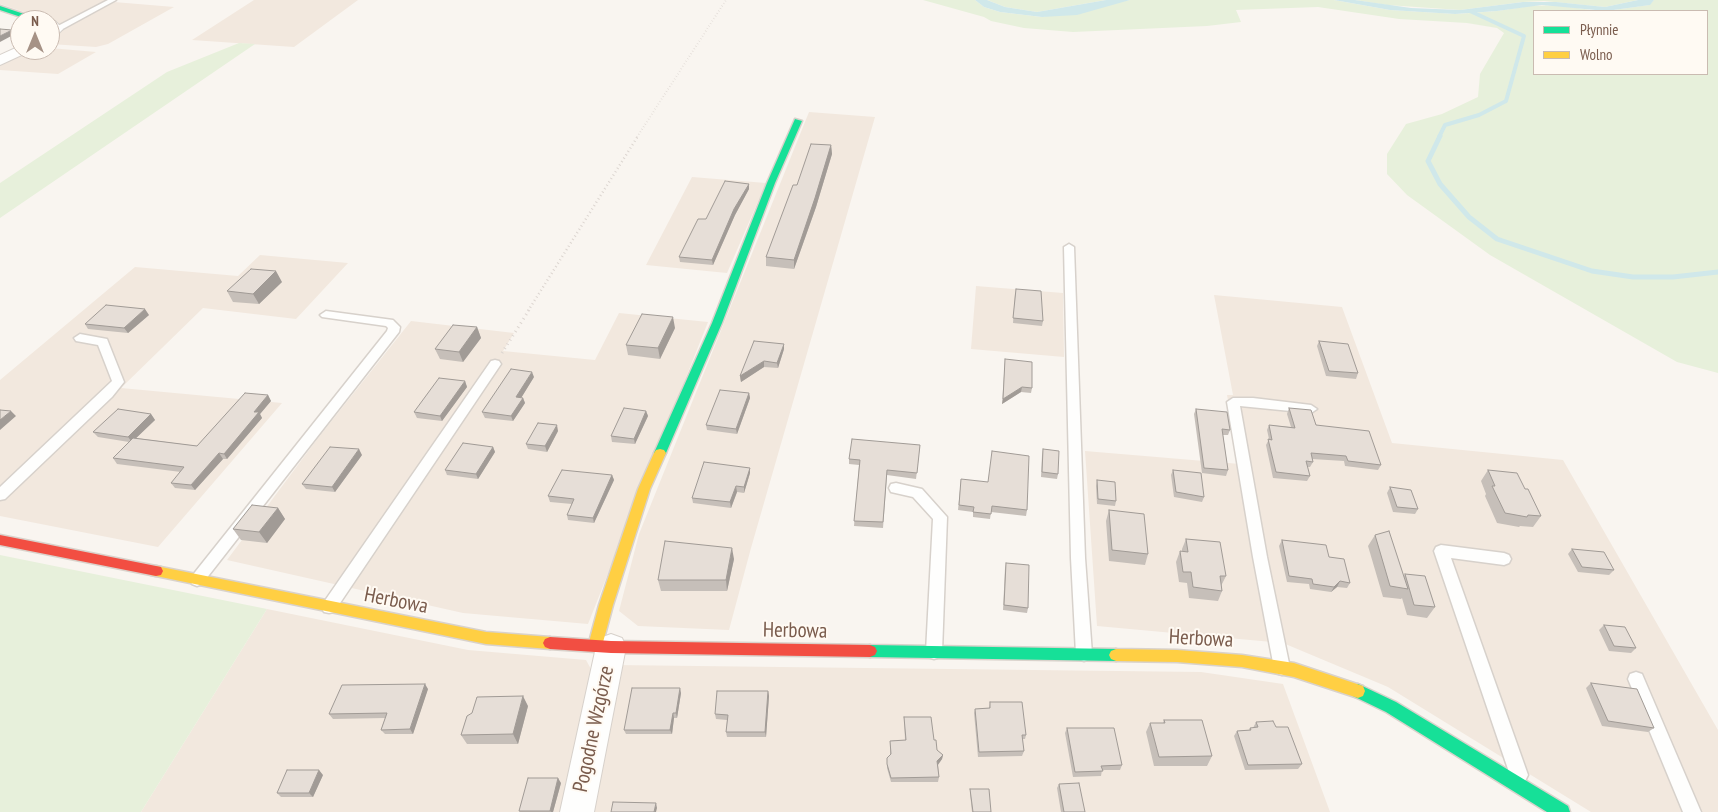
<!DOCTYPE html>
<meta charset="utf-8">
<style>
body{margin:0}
#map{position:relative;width:1718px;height:812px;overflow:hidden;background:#f9f5f0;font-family:"PT Sans Narrow",sans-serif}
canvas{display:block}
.legend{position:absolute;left:1533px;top:10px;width:175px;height:65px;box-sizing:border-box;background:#fffaf3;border:1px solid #cabbb1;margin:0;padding:6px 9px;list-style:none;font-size:15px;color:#7a5c4d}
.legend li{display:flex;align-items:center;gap:10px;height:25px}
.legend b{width:25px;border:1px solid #cabbb1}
.north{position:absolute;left:10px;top:10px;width:50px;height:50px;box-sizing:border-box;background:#fffaf3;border:1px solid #cabbb1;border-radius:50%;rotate:0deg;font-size:14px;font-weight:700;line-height:20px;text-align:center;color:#7a5c4d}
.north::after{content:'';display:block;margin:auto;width:18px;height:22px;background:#a69286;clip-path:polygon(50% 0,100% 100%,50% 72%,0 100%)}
</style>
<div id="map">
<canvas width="1718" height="812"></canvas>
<ul class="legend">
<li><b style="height:6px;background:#16e098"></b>Płynnie</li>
<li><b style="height:6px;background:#ffcf43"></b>Wolno</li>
</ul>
<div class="north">N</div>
</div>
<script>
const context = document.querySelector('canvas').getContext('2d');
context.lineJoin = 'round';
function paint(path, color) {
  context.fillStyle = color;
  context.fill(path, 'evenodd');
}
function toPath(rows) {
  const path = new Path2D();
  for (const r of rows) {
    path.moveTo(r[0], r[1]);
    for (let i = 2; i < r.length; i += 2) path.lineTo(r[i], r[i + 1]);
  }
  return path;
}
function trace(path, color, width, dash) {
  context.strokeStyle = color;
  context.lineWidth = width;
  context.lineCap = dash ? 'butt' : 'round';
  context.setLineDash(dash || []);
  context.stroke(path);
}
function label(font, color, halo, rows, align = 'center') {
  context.font = font + ' "PT Sans Narrow",sans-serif';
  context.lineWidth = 4;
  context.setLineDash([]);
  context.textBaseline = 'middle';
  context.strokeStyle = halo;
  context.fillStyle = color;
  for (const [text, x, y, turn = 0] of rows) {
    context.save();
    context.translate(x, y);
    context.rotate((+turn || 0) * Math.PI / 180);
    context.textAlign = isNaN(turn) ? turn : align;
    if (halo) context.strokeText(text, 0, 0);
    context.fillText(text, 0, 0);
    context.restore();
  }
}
paint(toPath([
 [0,0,109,0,63,25,0,4],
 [254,0,358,0,294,47,192,40],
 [114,2,174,7,108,44,96,47,50,44,50,37],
 [50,48,96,52,58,74,0,70,0,66,28,50,50,50],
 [809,112,875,117,751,548,729,630,638,626,619,611,639,534],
 [692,177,766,183,727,273,646,265],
 [260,255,348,263,296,319,203,308,121,388,282,403,158,547,0,516,0,380,135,267,238,276],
 [976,286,1063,293,1064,357,971,349],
 [1214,295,1342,307,1392,443,1563,460,1718,730,1718,812,1591,812,1388,687,1283,643,1097,626,1085,451,1240,464,1227,395,1233,395],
 [619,313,708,322,588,624,463,613,227,560,318,438,411,321,514,333,503,351,595,360],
 [267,609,468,650,586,660,592,671,564,812,141,812],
 [614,665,1201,672,1283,684,1330,812,590,812]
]), '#f2e8de');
paint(toPath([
 [923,0,975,0,984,7,1000,12,1042,17,1130,0,1334,0,1390,10,1456,14,1497,11,1530,6,1557,5,1598,11,1534,11,1534,74,1707,74,1707,11,1606,11,1649,5,1654,0,1718,0,1718,373,1677,362,1490,255,1407,195,1387,174,1387,154,1406,124,1442,114,1478,97,1480,74,1504,33,1497,28,1467,23,1399,19,1318,7,1236,10,1241,22,1207,26,1073,32,1024,28,991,21,984,17],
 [987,0,1106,0,1037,12,1005,7],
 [1355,0,1638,0,1605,7,1544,1,1523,2,1460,10,1387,5],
 [239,43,255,44,0,218,0,183,167,72],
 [0,555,267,609,141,812,0,812]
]), '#e7f0db');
paint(toPath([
 [975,0,987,0,1005,7,1037,12,1106,0,1130,0,1077,15,1042,17,1000,12,984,7],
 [1334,0,1355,0,1411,8,1460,10,1523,2,1556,2,1605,7,1638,0,1654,0,1650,5,1606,11,1542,5,1497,11,1455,14,1390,10]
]), '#d0e8ea');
trace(toPath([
 [1439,137,1445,125,1479,115,1506,101,1524,36,1470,11]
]), '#d0e8ea', 4);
trace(toPath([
 [1440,136,1428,161,1440,184,1469,217,1497,239,1592,271,1633,277,1673,277,1718,272]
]), '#d0e8ea', 5);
const lane = toPath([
 [108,0,116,0,59,31,52,29,108,0],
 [1069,244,1074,247,1085,558,1092,654,1090,659,1084,661,1078,659,1076,654,1071,558,1064,247,1069,244],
 [326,311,393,320,400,327,399,332,202,584,197,586,192,584,190,580,192,576,387,331,388,328,386,326,322,317,320,315,326,311],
 [80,334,107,339,124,382,112,397,5,499,0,500,0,487,112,381,98,345,76,341,74,338,80,334],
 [495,360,499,361,501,364,499,367,334,612,329,613,324,612,321,607,324,602,491,361,495,360],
 [1233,398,1253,398,1311,405,1317,409,1311,413,1240,406,1267,557,1290,668,1288,673,1282,675,1276,673,1274,668,1253,557,1227,402,1233,398],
 [896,483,922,489,947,517,942,652,940,657,934,659,928,657,926,652,933,519,913,497,891,492,889,488,891,484,896,483],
 [1441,545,1504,553,1509,555,1511,559,1509,563,1504,565,1451,558,1528,775,1525,781,1519,784,1513,781,1510,775,1434,551,1436,547,1441,545],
 [1636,672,1642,674,1701,812,1683,812,1628,679,1630,674,1636,672]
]);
const street = toPath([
 [49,20,50,20,55,21,63,29,55,37,50,38,49,20],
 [20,46,20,50,28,50,26,53,0,65,0,55,20,46],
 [611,634,622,638,626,647,594,812,560,812,596,647,600,638,611,634]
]);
const fast = toPath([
 [0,6,39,19,40,20,30,20,0,10,0,6],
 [795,119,802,121,775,183,722,323,666,453,664,456,660,457,656,456,654,453,712,323,767,183,795,119],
 [870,645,1116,649,1121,651,1123,655,1121,659,1116,661,870,657,865,655,863,651,865,647,870,645],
 [1358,684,1396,702,1568,806,1570,812,1547,812,1386,712,1353,696,1351,691,1353,686,1358,684]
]);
const slow = toPath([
 [660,449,664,450,666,453,650,489,613,605,602,646,600,650,595,652,590,650,588,646,599,605,638,489,654,453,656,450,660,449],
 [156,566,486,632,550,637,555,639,557,643,555,647,550,649,486,644,156,576,151,575,149,571,151,567,156,566],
 [1116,649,1177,650,1242,655,1294,663,1363,686,1365,691,1363,696,1358,698,1294,677,1242,667,1177,662,1116,661,1111,659,1109,655,1111,651,1116,649]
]);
const jam = toPath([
 [0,535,156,566,161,567,163,571,161,575,156,576,0,545,0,535],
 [550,637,611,641,870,645,875,647,877,651,875,655,870,657,611,653,550,649,545,647,543,643,545,639,550,637]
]);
trace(lane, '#d7d1cb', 3);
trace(street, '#d7d1cb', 2);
trace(fast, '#d9d2cb', 3);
trace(slow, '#d9d2cb', 3);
trace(jam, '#d9d2cb', 3);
trace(toPath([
 [637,137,726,0]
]), '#dcd5d0', 2, [0.5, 2.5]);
trace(toPath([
 [528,311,638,136]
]), '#dcd5d0', 2.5, [1, 3]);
trace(toPath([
 [502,353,529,310]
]), '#dcd5d0', 3, [1, 4]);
paint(lane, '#fefefd');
paint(street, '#fefefd');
paint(fast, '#16e098');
paint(slow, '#ffcf43');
paint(jam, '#f24e42');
paint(toPath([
 [831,145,832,154,816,207,794,269,766,266,766,257,797,185],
 [749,184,749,189,735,215,713,265,680,262,679,257,706,219],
 [282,282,259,304,233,302,227,291],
 [1015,294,1043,321,1042,326,1013,323],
 [149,315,128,333,88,329,85,324],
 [477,327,481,338,463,362,440,359,435,349],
 [675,328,660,359,628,355,626,345],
 [1319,341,1358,373,1356,379,1326,376,1317,346],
 [784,349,778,368,764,367,741,382,740,376],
 [1005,359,1032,388,1031,393,1021,392,1002,404],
 [534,377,521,398,523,398,525,403,513,421,485,418,482,412],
 [465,381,467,387,442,421,417,418,414,412],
 [749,393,750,398,737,434,707,430,706,425],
 [268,395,271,401,260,414,262,418,227,459,223,459,195,490,175,488,171,483,181,472,117,464,113,458,129,442,98,437,93,432,151,414,155,420,136,438,197,446],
 [1289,408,1381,465,1378,470,1345,466,1344,461,1312,459,1313,462,1310,467,1307,467,1310,476,1307,481,1273,478,1266,445,1269,439,1267,430,1269,425,1291,427,1287,414],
 [1196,409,1230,430,1228,435,1223,435,1228,470,1226,476,1202,473,1194,414],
 [646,411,648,416,635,444,612,442,611,436],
 [558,431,547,452,528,449,526,444],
 [920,445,916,479,887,475,883,528,854,526,859,465,849,464,849,459],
 [493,447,495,452,478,479,447,475,445,470],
 [1043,449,1058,474,1057,479,1041,477,1042,455],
 [362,455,335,492,306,489,302,484],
 [750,468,750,473,744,493,737,492,731,508,693,503,692,498],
 [1173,470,1204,497,1202,502,1174,497,1171,475],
 [1488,470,1525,489,1541,516,1533,527,1520,526,1519,527,1497,523,1485,496,1486,494,1481,481],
 [612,475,614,480,594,523,568,520,567,515,572,504,550,502,548,496],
 [961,479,1027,510,1026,516,991,512,990,519,973,517,973,512,958,510],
 [1097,480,1116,501,1115,506,1097,504,1096,486],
 [1390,487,1418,509,1415,514,1393,512,1387,493],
 [278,508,285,519,267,543,241,540,233,529],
 [1109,510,1148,554,1145,565,1109,561,1106,521],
 [1375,535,1404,576,1405,574,1435,607,1427,618,1407,615,1402,598,1401,599,1383,597,1368,546],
 [1186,539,1226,576,1221,586,1222,591,1218,601,1189,598,1187,583,1179,582,1176,562,1180,551,1182,551,1182,549],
 [1282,540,1329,557,1350,583,1347,588,1337,587,1331,592,1310,589,1309,584,1287,582,1279,546],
 [1572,549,1614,570,1609,575,1578,572,1568,554],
 [734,559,727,591,661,591,658,580],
 [1006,563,1028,608,1027,613,1003,610,1005,568],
 [1604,625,1636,648,1631,653,1609,651,1599,630],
 [1591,683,1654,728,1648,732,1602,726,1586,688],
 [428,689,413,734,385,734,381,730,385,718,333,719,329,714],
 [768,691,769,696,766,737,727,737,726,732,727,720,716,719,715,714],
 [681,693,677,718,674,718,672,734,626,734,624,730],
 [990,702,1026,735,1025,739,1022,739,1024,751,1022,756,978,757,974,713,975,709,989,708],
 [528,706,518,744,467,744,461,735],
 [904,717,934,740,937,750,943,755,942,759,938,765,939,777,938,782,891,782,887,768,887,758,890,755,890,741,905,740],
 [1164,720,1212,756,1207,766,1154,766,1146,732,1150,723,1163,723],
 [1256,722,1276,727,1302,764,1298,769,1245,770,1234,736,1237,731,1249,730,1250,728,1253,728],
 [1067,728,1122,765,1120,770,1102,770,1101,776,1073,777,1065,733],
 [323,775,313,797,281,797,277,793],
 [561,783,553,812,520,812,519,811],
 [1059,784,1085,812,1061,812,1057,788],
 [970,789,991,812,972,812,970,793]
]), '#c6bfb9');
paint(toPath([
 [12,30,15,34,0,42,0,36],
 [831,145,832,154,816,207,794,269,794,260],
 [749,184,749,189,735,215,713,265,712,260,734,209],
 [276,271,282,282,259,304,253,294],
 [145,309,149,315,128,333,124,328],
 [673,317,675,328,660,359,658,348],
 [477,327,481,338,463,362,459,352],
 [784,344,784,349,778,368,777,363],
 [764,361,764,367,741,382,740,376],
 [532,372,534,377,518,403,516,397],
 [465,381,467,387,442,421,440,416],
 [1022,387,1021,392,1002,404,1003,399],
 [749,393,750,398,737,434,736,429],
 [268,395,271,401,260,414,262,418,227,459,224,454,254,412],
 [523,398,525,403,513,421,511,416],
 [11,411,16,416,0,430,0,420],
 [646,411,648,416,635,444,634,439],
 [151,414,155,420,132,442,128,437],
 [557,425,558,431,547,452,545,446],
 [493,447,495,452,478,479,476,474],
 [359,449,362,455,335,492,332,487],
 [219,453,223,459,195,490,191,485],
 [750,468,750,473,744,493,744,487],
 [612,475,614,480,594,523,593,518],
 [736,486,737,492,731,508,730,502],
 [278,508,285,519,267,543,259,532],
 [732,548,734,559,727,591,726,580],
 [1340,581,1337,587,1331,592,1334,587],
 [425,684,428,689,413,734,410,729],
 [680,688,681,693,677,718,676,713],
 [768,691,769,696,766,737,765,732],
 [523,696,528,706,518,744,513,734],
 [673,713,674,718,672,734,670,730],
 [943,755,942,759,937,766,937,761],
 [319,770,323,775,313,797,309,793],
 [558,778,561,783,553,812,551,812,550,811],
 [656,803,657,808,656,812,654,812]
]), '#a19b96');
const building = toPath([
 [0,29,12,30,0,36,0,29],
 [811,144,831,145,815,198,794,260,766,257,793,185,797,185,811,144],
 [725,181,749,184,734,209,712,260,679,257,698,219,706,219,725,181],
 [251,269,276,271,253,294,227,291,251,269],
 [1016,289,1041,291,1043,321,1013,318,1016,289],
 [106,305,145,309,124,328,85,324,106,305],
 [642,314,673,317,658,348,626,345,642,314],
 [453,325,477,327,459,352,435,349,453,325],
 [754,341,784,344,777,363,764,361,740,376,754,341],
 [1319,341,1348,344,1358,373,1329,371,1319,341],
 [1005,359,1032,362,1032,388,1022,387,1003,399,1005,359],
 [511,369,532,372,516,397,523,398,511,416,482,412,511,369],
 [439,378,465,381,440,416,414,412,439,378],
 [720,390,749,393,736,429,706,425,720,390],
 [245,393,268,395,254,412,259,412,224,454,219,453,191,485,171,483,184,467,113,458,133,438,197,446,245,393],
 [624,408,646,411,634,439,611,436,624,408],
 [1289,408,1311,410,1316,425,1369,431,1381,465,1348,461,1346,456,1311,453,1313,462,1306,461,1310,476,1276,472,1268,439,1272,440,1269,425,1295,428,1289,408],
 [118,409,151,414,128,437,93,432,118,409],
 [1196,409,1227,412,1230,430,1222,429,1228,470,1204,468,1196,409],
 [0,410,11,411,0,420,0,410],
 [538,423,557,425,545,446,526,444,538,423],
 [852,439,920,445,917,473,887,470,883,522,854,521,860,460,849,459,852,439],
 [463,443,493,447,476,474,445,470,463,443],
 [330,447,359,449,332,487,302,484,330,447],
 [1043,449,1059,451,1058,474,1042,472,1043,449],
 [992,451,1029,456,1027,510,992,506,991,514,973,512,974,507,959,505,961,479,988,482,992,451],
 [704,462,750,468,744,487,736,486,730,502,692,498,704,462],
 [562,470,612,475,593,518,567,515,574,499,548,496,562,470],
 [1173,470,1201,473,1204,497,1176,492,1173,470],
 [1488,470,1517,473,1525,489,1528,489,1541,516,1528,515,1527,517,1505,513,1492,486,1495,486,1488,470],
 [1097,480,1115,482,1116,501,1098,499,1097,480],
 [1390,487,1411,490,1418,509,1397,507,1390,487],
 [252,505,278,508,259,532,233,529,252,505],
 [1109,510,1144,514,1148,554,1112,550,1109,510],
 [1389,531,1408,589,1390,586,1375,535,1389,531],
 [1186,539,1220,542,1226,576,1220,576,1222,591,1193,587,1191,572,1183,572,1180,551,1188,552,1186,539],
 [1282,540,1326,545,1329,557,1344,559,1350,583,1340,581,1334,587,1313,584,1312,579,1289,576,1282,540],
 [665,541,732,548,726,580,658,580,665,541],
 [1572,549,1604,552,1614,570,1582,567,1572,549],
 [1006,563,1029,565,1028,608,1004,605,1006,563],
 [1405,574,1425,576,1435,607,1414,605,1405,574],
 [1604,625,1625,627,1636,648,1614,646,1604,625],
 [1591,683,1637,689,1654,728,1608,721,1591,683],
 [425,684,410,729,381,730,387,713,329,714,342,685,425,684],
 [632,688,680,688,676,713,673,713,670,730,624,730,632,688],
 [717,691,768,691,765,732,726,732,728,715,715,714,717,691],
 [523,696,513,734,461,735,467,716,472,713,477,697,523,696],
 [990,702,1022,702,1026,735,1022,735,1024,751,979,752,975,709,990,708,990,702],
 [904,717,931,717,934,740,936,740,937,750,943,755,937,761,939,777,891,778,887,764,887,758,891,754,890,741,906,740,904,717],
 [1164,720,1202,720,1212,756,1159,757,1150,723,1165,723,1164,720],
 [1273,721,1276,727,1288,727,1302,764,1248,765,1237,731,1251,730,1250,728,1258,727,1256,722,1273,721],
 [1067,728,1114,728,1122,765,1101,766,1103,771,1075,772,1067,728],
 [287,770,319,770,309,793,277,793,287,770],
 [528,778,558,778,550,811,519,811,528,778],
 [1079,783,1085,812,1064,812,1059,784,1079,783],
 [970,789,989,789,991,812,973,812,970,789],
 [613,802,656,803,654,812,611,812,613,802]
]);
paint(building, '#e6ded7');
trace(building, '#a19b96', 1);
label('21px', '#7a5c4d', '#fffaf3', [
 ["Herbowa",396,601,11],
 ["Herbowa",795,631,1],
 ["Herbowa",1201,639,3],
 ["Pogodne Wzgórze",594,729,-78]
]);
</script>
